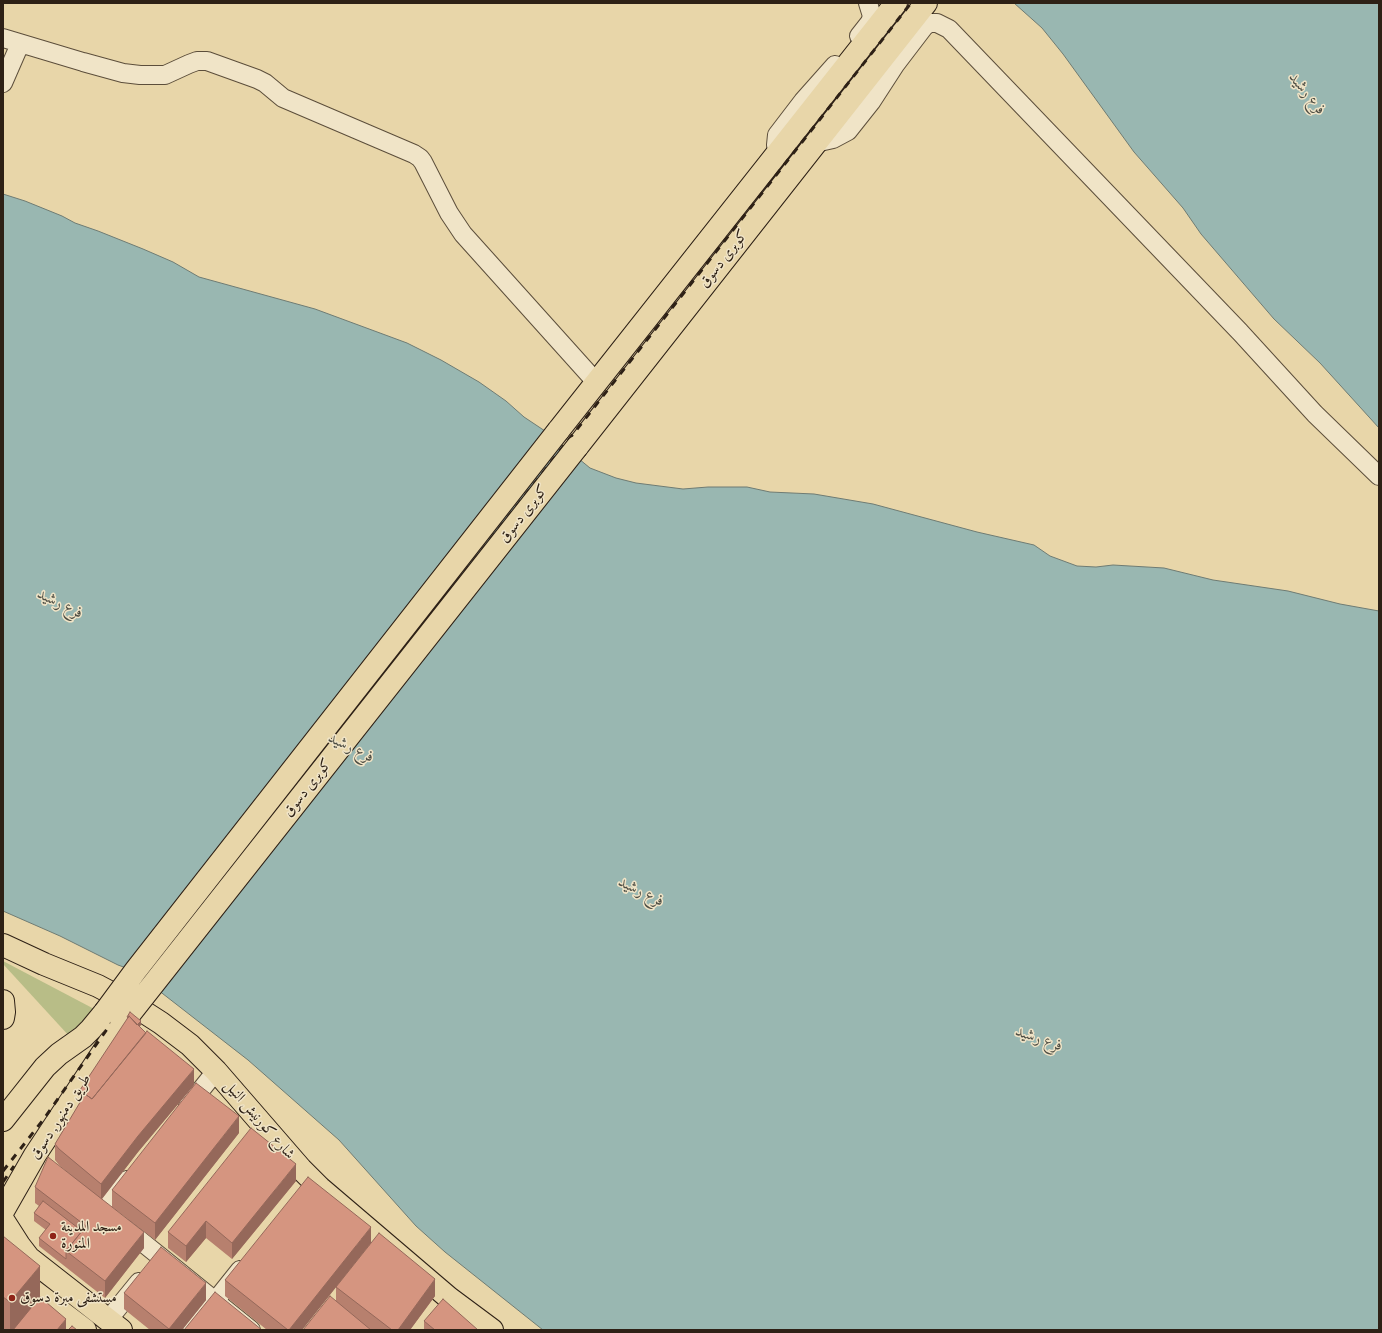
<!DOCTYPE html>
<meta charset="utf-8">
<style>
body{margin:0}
#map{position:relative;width:1382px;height:1333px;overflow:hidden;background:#e8d6a9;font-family:"IM FELL French Canon",serif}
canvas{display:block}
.frame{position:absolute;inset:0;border:4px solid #2e2116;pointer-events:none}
</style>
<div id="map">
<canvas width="1382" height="1333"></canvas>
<div class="frame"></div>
</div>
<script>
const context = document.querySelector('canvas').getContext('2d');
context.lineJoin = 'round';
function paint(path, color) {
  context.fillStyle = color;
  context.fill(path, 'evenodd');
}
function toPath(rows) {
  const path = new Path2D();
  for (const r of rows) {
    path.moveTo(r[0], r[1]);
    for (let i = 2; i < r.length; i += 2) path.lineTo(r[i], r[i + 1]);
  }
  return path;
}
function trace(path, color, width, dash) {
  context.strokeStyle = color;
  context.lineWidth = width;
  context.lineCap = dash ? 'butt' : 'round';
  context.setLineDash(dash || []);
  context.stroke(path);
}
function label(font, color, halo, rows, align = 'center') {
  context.font = font + ' "IM FELL French Canon",Amiri,serif';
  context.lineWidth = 3;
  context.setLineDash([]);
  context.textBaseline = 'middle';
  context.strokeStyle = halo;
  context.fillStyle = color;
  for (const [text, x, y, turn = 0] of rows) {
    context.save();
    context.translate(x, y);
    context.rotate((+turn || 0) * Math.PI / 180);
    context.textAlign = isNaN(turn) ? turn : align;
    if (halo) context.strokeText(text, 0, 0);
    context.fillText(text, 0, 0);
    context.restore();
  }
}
paint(toPath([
 [3,961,98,1011,70,1037,3,964]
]), '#b8bd87');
const water = toPath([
 [1014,3,1379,3,1379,428,1320,363,1274,319,1201,234,1183,208,1134,152,1063,54,1042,28,1014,3],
 [3,194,25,201,62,216,75,223,98,231,143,249,173,262,199,277,315,309,407,343,441,360,479,382,506,401,524,417,545,431,590,468,616,478,636,483,683,489,708,487,747,487,770,492,814,494,873,504,977,532,1034,545,1050,556,1077,566,1096,567,1113,565,1164,568,1213,580,1288,591,1340,604,1379,611,1379,1330,543,1330,445,1252,416,1226,339,1140,248,1060,149,983,140,973,118,965,60,936,3,911,3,194]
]);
paint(water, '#99b7b1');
trace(water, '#6e7b73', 1);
const minor = toPath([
 [859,36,870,22,872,16,868,3],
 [3,38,83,62,123,73,140,75,165,75,189,64,197,61,207,61,257,79,265,83,283,98,414,154,420,158,423,162,449,213,463,234,596,382],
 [3,83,20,44],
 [815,143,833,139,848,131,871,102,895,65,924,27,929,23,937,23,949,29,1240,332,1315,414,1379,476],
 [778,152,776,145,777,135,803,101,835,65],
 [188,1106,216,1071],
 [103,1210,127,1180],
 [126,1229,251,1330],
 [108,1320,139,1282],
 [192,1330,240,1270]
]);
const major = toPath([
 [3,945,44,964,98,986,130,1003,161,1023,190,1045,216,1071,301,1169,320,1188,449,1298,492,1330],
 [3,1001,4,1012,3,1018],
 [3,1120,45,1067,59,1054,83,1037,91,1029,105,1012],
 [3,1211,35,1155,121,1025],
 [3,1220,19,1245,29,1258,121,1330],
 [3,1258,18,1276,27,1286,85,1330]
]);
const highway = toPath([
 [558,431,896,3],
 [577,447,926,3]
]);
trace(minor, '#5c4e3b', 20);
trace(major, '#2e2116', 24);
trace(highway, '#2e2116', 24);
trace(minor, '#f0e4c7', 18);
trace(major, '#e8d6a9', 22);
trace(highway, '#e8d6a9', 22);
trace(toPath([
 [3,1171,43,1120,110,1025,911,3],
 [3,1182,14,1166]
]), '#2e2116', 3, [7, 7]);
const highwayBridge = toPath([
 [105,1012,136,970,558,431],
 [121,1025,577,447]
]);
trace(highwayBridge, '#2e2116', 24, []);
trace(highwayBridge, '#e8d6a9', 22);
paint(toPath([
 [127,1017,141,1025,139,1026,194,1085,138,1152,102,1199,144,1248,105,1298,39,1246,39,1238,46,1230,34,1221,34,1213,39,1206,35,1203,35,1187,73,1177,59,1165,55,1160,55,1144,80,1103,80,1090,127,1020],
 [239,1133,155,1240,112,1207,112,1190],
 [296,1181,232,1259,206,1238,186,1262,168,1248,168,1232],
 [3,1236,40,1297,66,1330,3,1330],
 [371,1243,302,1330,267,1330,225,1296,225,1280],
 [336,1287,435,1296,410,1330,303,1330,336,1301],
 [124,1293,206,1300,182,1330,150,1330,124,1309],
 [424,1321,478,1330,424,1330]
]), '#b7806e');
paint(toPath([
 [141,1021,141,1025,137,1029,137,1025],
 [194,1069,194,1085,138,1152,101,1200,101,1184,138,1136],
 [239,1116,239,1133,155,1240,155,1223],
 [296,1164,296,1181,232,1259,232,1243],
 [206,1221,206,1238,186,1262,186,1246],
 [371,1227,371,1243,302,1330,289,1330],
 [144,1232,144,1248,105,1298,105,1281],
 [40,1266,40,1313,26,1330,10,1330,10,1302],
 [435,1279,435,1296,410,1330,398,1330],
 [206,1283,206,1300,182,1330,169,1330,169,1329],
 [66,1319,66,1330,57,1330]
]), '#95685a');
const building = toPath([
 [130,1012,141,1021,137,1025,129,1016,128,1018,127,1017,130,1012],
 [129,1016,146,1033,92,1099,85,1094,84,1096,80,1090,129,1016],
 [147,1031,194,1069,138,1136,101,1184,59,1149,55,1144,85,1094,92,1099,147,1031],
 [196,1083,239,1116,155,1223,112,1190,196,1083],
 [251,1128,296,1164,232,1243,206,1221,186,1246,168,1232,251,1128],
 [48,1157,144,1232,105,1281,66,1251,86,1226,35,1187,48,1157],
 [308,1177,371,1227,289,1330,288,1330,225,1280,308,1177],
 [43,1201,82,1231,66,1251,66,1259,39,1238,50,1224,34,1213,43,1201],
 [379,1233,435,1279,398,1330,392,1330,336,1287,379,1233],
 [3,1236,40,1266,10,1302,3,1297,3,1236],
 [161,1247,206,1283,169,1329,124,1293,161,1247],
 [215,1292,262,1330,184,1330,215,1292],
 [330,1296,371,1330,303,1330,330,1296],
 [40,1297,66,1319,57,1330,13,1330,40,1297],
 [443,1299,478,1330,435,1330,424,1321,443,1299],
 [72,1326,77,1330,68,1330,72,1326]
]);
paint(building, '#d59580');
trace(building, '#95685a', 1);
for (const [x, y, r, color] of [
 [53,1236,4,"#8f2418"],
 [12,1298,4,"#8f2418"]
]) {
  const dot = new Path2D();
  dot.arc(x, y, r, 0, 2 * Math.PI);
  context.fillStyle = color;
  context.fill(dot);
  trace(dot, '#f0e4c7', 1.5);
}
label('15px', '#2e2116', '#f0e4c7', [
 ["كوبرى دسوق",724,259,-52],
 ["كوبرى دسوق",524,514,-52],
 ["كوبرى دسوق",308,788,-52],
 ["طريق دمنهور, دسوق",61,1117,-57],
 ["شارع كورنيش النيل",259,1120,49]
]);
label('15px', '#2e2116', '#f0e4c7', [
 ["مسجد المدينة",61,1227],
 ["المنورة",61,1244],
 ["مستشفى مبرة دسوق",20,1298]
], 'left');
label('italic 16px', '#4e4e44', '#f0e4c7', [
 ["فرع رشيد",1307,94,51],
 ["فرع رشيد",60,604,26],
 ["فرع رشيد",351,748,26],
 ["فرع رشيد",641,892,26],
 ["فرع رشيد",1039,1039,19]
]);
</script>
